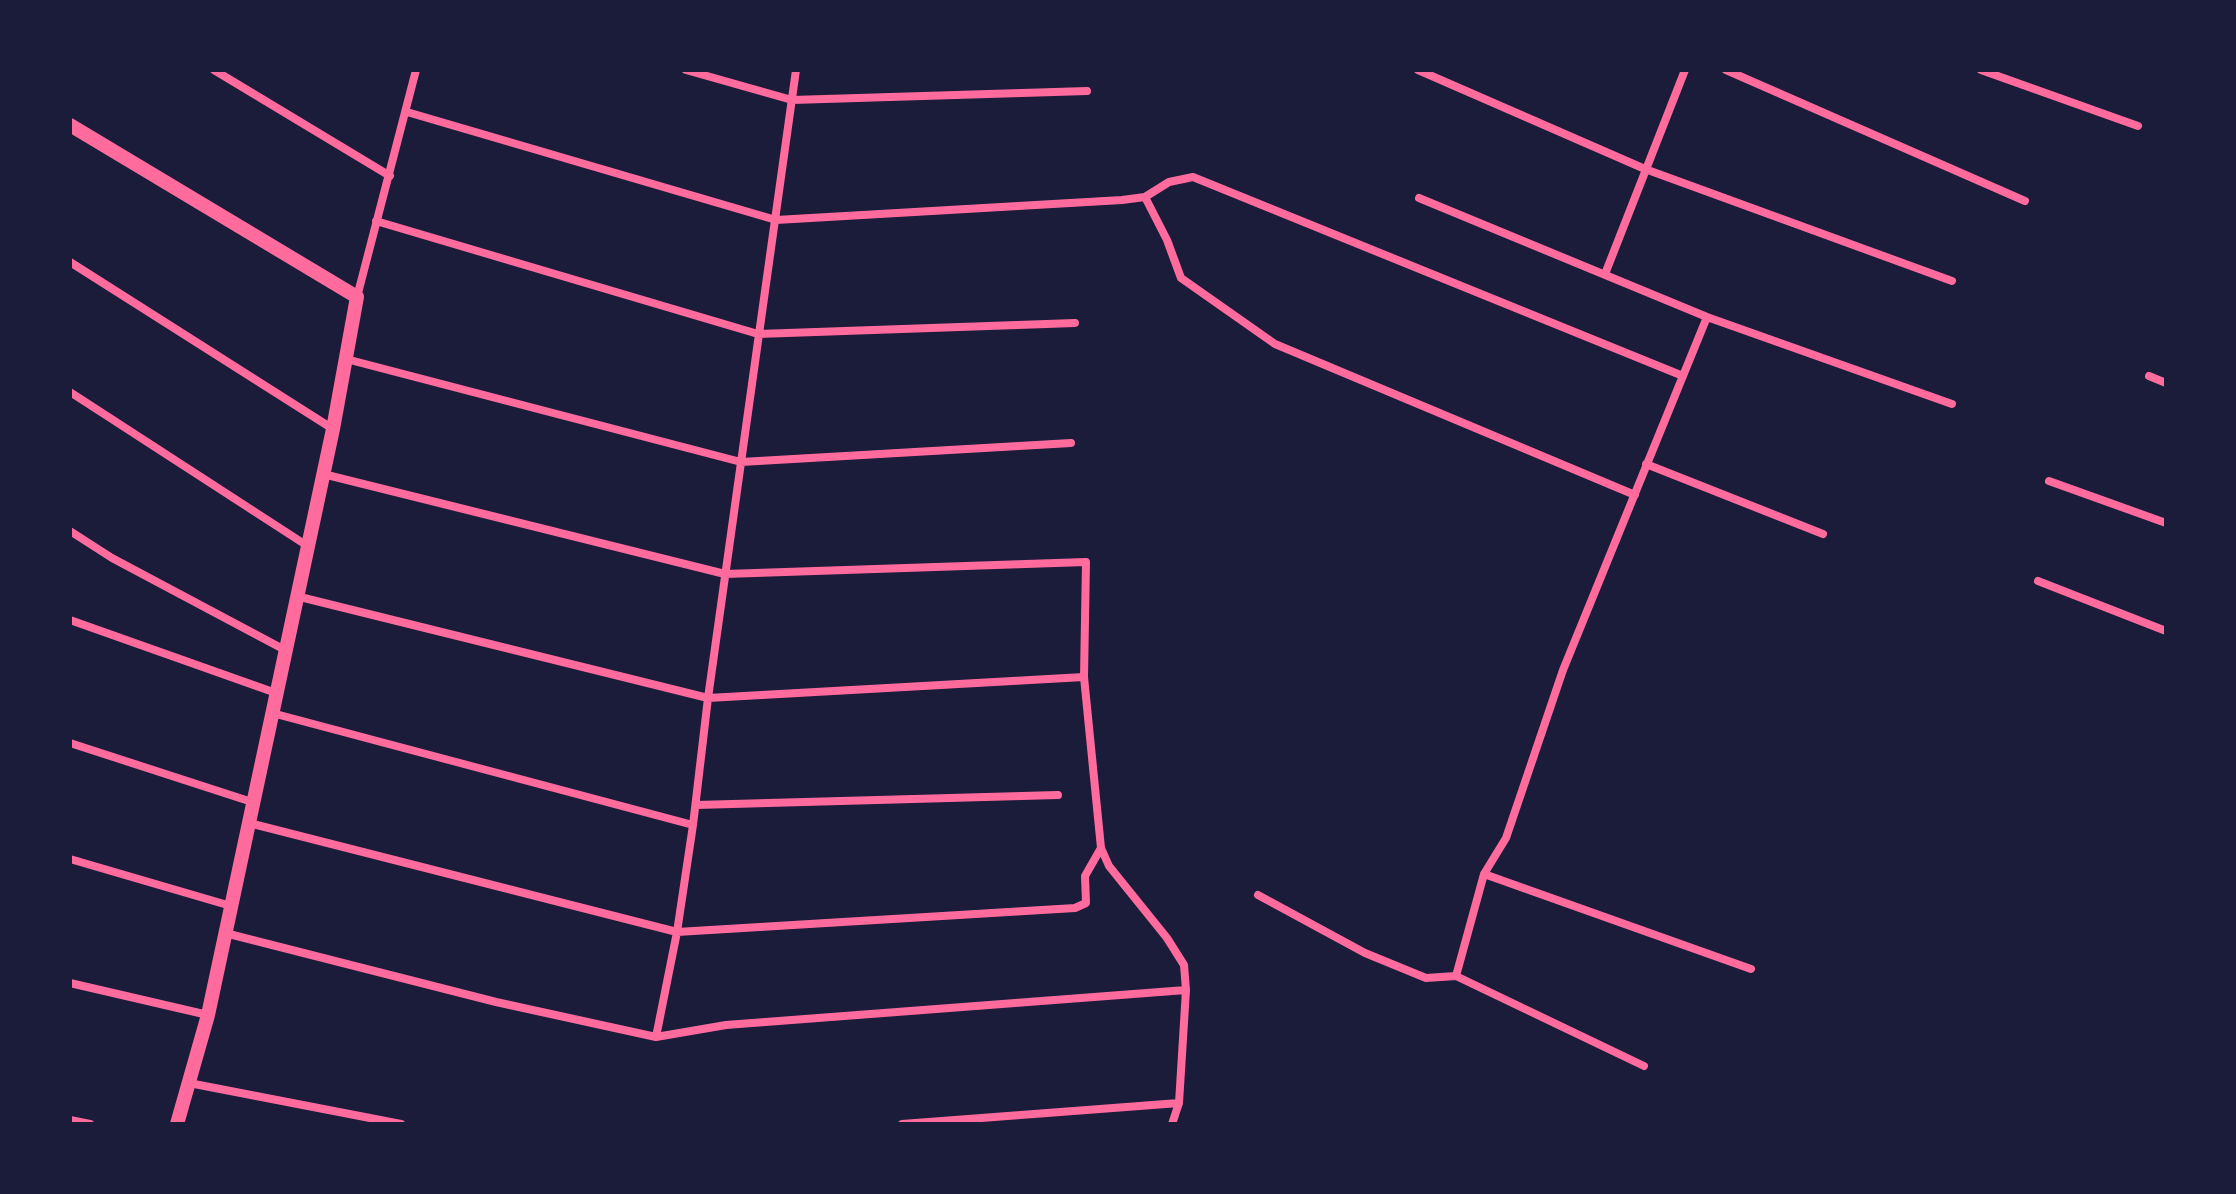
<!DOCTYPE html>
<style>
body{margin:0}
#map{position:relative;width:2236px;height:1194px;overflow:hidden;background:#1b1b3a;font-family:Raleway,sans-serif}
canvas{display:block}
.frame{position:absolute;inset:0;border:72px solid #1b1b3a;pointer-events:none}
</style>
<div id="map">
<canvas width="2236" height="1194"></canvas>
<div class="frame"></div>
</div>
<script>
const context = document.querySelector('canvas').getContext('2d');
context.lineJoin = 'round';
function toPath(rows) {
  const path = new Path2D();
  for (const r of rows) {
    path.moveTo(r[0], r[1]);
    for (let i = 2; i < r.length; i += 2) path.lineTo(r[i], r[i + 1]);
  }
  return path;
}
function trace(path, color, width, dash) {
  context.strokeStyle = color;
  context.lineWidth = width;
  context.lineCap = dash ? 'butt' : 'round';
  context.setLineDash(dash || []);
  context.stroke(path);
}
trace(toPath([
 [214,70,390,176],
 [686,70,792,100,1087,91],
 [1418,70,1645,169,1952,281],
 [1726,70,2025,201],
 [1981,70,2138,126],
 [407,112,776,220,1122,200,1145,197,1169,182,1193,177,1683,376],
 [1145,197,1167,240,1181,278,1275,344,1635,495],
 [1419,198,1707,317,1952,404],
 [376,221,758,334,1075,323],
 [70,262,333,429],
 [1605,274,1685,70],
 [357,297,416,70],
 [346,359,741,462,1071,443],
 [2149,376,2166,383],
 [70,392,306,545],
 [1646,464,1823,534],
 [323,474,725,574,1086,562,1084,677,1101,848,1109,866,1167,938,1184,965,1186,990,1179,1103,1172,1124],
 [2049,481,2166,523],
 [70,531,112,558,285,650],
 [2038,581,2166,631],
 [296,596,708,698,1084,677],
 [70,620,276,693],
 [272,713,693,825],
 [70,743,252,802],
 [696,805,1058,795],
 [249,823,677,932,1075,908,1086,903,1085,876,1101,848],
 [70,859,231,906],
 [1484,874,1751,969],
 [1258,895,1365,953,1426,978,1456,976,1644,1066],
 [225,933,496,1002,656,1037,726,1025,1186,990],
 [1456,976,1484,874,1506,838,1563,670,1707,317],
 [70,983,208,1015],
 [656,1037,677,932,693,825,708,698,796,70],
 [189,1083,401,1124],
 [70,1120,90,1124],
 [902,1124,1179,1103]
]), '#ff6b9d', 8);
trace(toPath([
 [70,125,357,297,333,429,208,1015,177,1124]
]), '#ff6b9d', 14);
</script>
